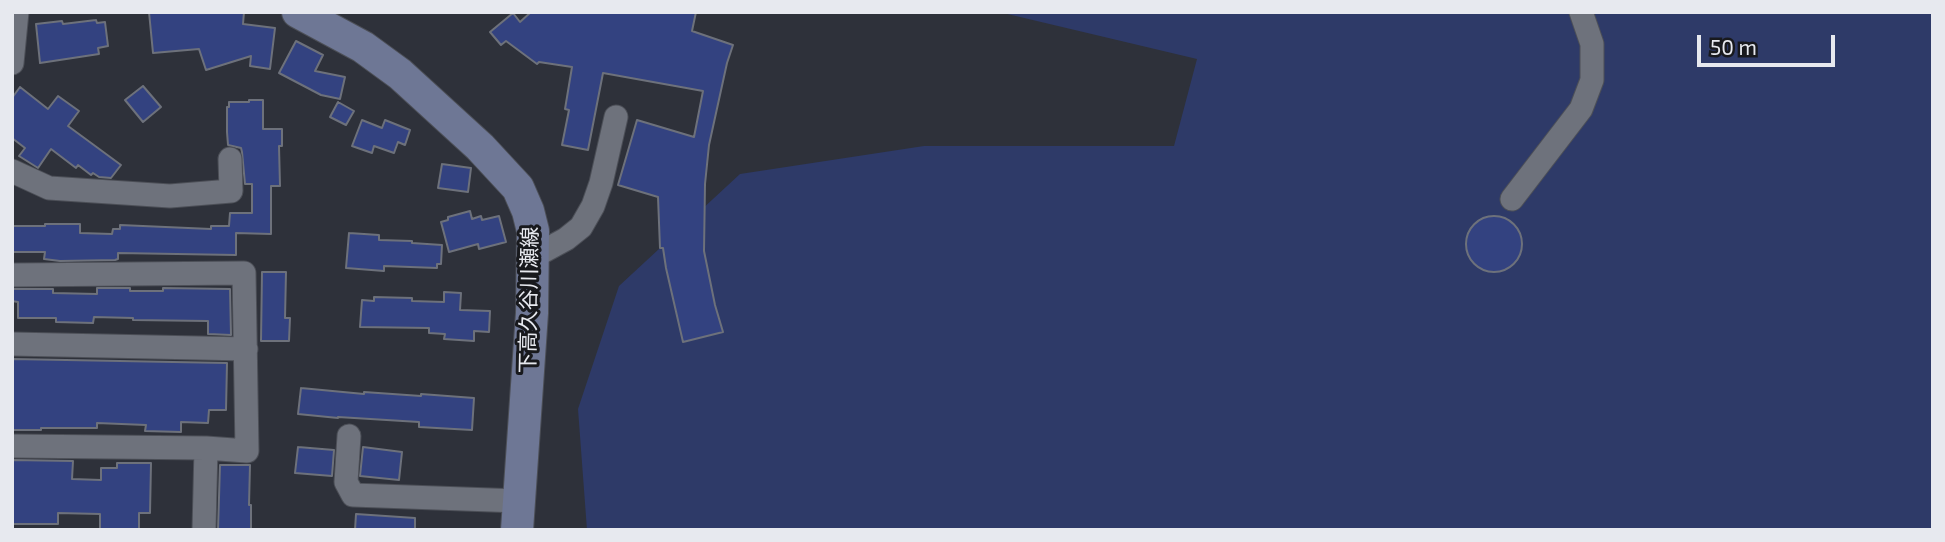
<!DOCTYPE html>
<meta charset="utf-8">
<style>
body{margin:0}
#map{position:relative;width:1945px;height:542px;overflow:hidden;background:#2e313a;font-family:"Exo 2",sans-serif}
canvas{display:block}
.frame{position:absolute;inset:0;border:14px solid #e7e9ef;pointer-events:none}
.scale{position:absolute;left:1697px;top:35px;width:138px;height:32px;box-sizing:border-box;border:4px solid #e7e9ef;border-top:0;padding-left:9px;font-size:21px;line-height:24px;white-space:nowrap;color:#e7e9ef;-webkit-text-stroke:5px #18191d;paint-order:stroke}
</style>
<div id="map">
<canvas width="1945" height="542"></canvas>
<div class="frame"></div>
<div class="scale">50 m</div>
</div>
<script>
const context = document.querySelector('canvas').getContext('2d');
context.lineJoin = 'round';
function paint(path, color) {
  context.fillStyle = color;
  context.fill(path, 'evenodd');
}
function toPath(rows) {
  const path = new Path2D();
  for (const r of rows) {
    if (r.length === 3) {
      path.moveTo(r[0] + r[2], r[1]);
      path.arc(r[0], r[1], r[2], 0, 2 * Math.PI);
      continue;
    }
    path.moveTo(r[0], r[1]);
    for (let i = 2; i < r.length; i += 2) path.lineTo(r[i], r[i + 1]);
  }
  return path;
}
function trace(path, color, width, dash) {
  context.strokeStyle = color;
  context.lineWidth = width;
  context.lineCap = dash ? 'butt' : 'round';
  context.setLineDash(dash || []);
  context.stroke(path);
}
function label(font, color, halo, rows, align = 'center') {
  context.font = font + ' "Exo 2","Noto Sans JP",sans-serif';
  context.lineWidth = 6;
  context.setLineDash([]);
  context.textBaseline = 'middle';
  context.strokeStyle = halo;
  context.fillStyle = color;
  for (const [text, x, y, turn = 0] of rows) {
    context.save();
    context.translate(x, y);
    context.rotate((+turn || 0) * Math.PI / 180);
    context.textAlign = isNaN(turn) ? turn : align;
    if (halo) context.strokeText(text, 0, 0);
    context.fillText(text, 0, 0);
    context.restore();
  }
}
paint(toPath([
 [999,12,1933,12,1933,530,587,530,578,409,619,286,740,174,924,146,1174,146,1197,59]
]), '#2e3a68');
const building = toPath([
 [149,12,244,12,243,24,275,28,270,69,250,66,251,56,206,70,199,49,153,53,149,12],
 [531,12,696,12,692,31,733,45,727,63,709,145,705,184,704,251,715,305,723,332,683,342,666,268,663,248,660,248,658,197,618,185,637,120,694,137,703,91,603,73,588,150,562,145,569,110,565,109,572,67,539,62,537,64,506,41,501,45,490,32,513,13,520,22,531,12],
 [96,20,97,23,105,22,108,46,98,48,99,54,40,63,36,24,62,21,63,24,96,20],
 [296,41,323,55,315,71,345,77,340,99,321,95,279,73,296,41],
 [143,86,161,107,143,122,125,100,143,86],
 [20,87,48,109,58,96,79,111,68,126,121,165,111,178,99,177,93,173,91,175,78,165,76,168,51,149,38,168,19,156,25,148,12,138,12,98,20,87],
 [249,100,263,100,263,129,282,129,282,146,279,146,280,186,271,186,271,234,236,233,236,255,118,253,118,259,115,260,60,261,44,259,45,252,12,252,12,226,45,226,45,224,80,224,80,233,112,234,113,229,120,229,120,225,211,229,211,226,229,226,230,213,252,213,252,184,245,184,242,152,241,148,228,145,227,132,227,107,229,107,229,102,249,102,249,100],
 [338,102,354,111,346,125,330,117,338,102],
 [362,120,382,128,385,120,410,130,405,145,398,142,394,153,374,146,372,153,352,146,362,120],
 [442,164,471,168,468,192,438,188,442,164],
 [470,211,472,219,481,216,482,220,499,216,506,242,479,249,478,244,449,252,441,222,448,220,448,217,470,211],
 [1494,244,28],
 [349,233,379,235,379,240,412,241,412,243,442,245,441,264,437,264,437,268,384,266,384,271,346,268,349,233],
 [262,272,286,272,285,318,290,318,289,341,261,341,262,272],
 [97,288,130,288,130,291,163,291,163,288,230,289,231,335,208,334,208,321,133,320,133,318,94,317,93,323,56,322,56,318,18,318,18,302,12,301,12,289,53,289,53,293,97,294,97,288],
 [444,292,461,293,460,310,490,311,489,332,474,331,474,341,444,339,445,334,429,333,429,328,360,327,362,300,374,301,374,297,412,298,412,301,444,302,444,292],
 [12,359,227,363,226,410,209,410,208,423,181,422,181,432,145,431,146,425,97,423,97,428,41,428,41,430,12,430,12,359],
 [301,388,364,394,364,392,421,396,421,394,474,398,472,430,419,427,419,422,338,417,338,418,298,414,301,388],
 [298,447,334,450,332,476,295,473,298,447],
 [363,447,402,452,399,480,360,476,363,447],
 [12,460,73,461,72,479,101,480,101,468,117,468,117,463,151,463,150,513,139,513,139,530,100,529,100,514,58,513,58,524,12,524,12,460],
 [220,465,250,465,249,505,251,505,251,530,218,530,220,465],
 [356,514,415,518,415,530,355,530,356,514]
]);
paint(building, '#334280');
trace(building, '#6d717b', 2);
const street = toPath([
 [12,63,17,12],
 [12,171,49,188,170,196,231,191,230,159],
 [1512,199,1581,109,1592,80,1592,44,1581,12],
 [533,257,566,239,581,227,593,206,601,183,616,117],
 [12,275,244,273,247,451,206,448,12,446],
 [12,344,246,349],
 [349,436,346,482,353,495,519,501],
 [204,530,206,448]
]);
const secondary = toPath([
 [298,12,363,47,400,74,480,147,518,188,528,211,533,231,532,313,517,530]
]);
trace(street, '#4c4f57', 25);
trace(secondary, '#4c4f57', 34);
trace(street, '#6e727c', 23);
trace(secondary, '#6e7795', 32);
label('21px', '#e7e9ef', '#18191d', [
 ["下高久谷川瀬線",529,300,-89]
]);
</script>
